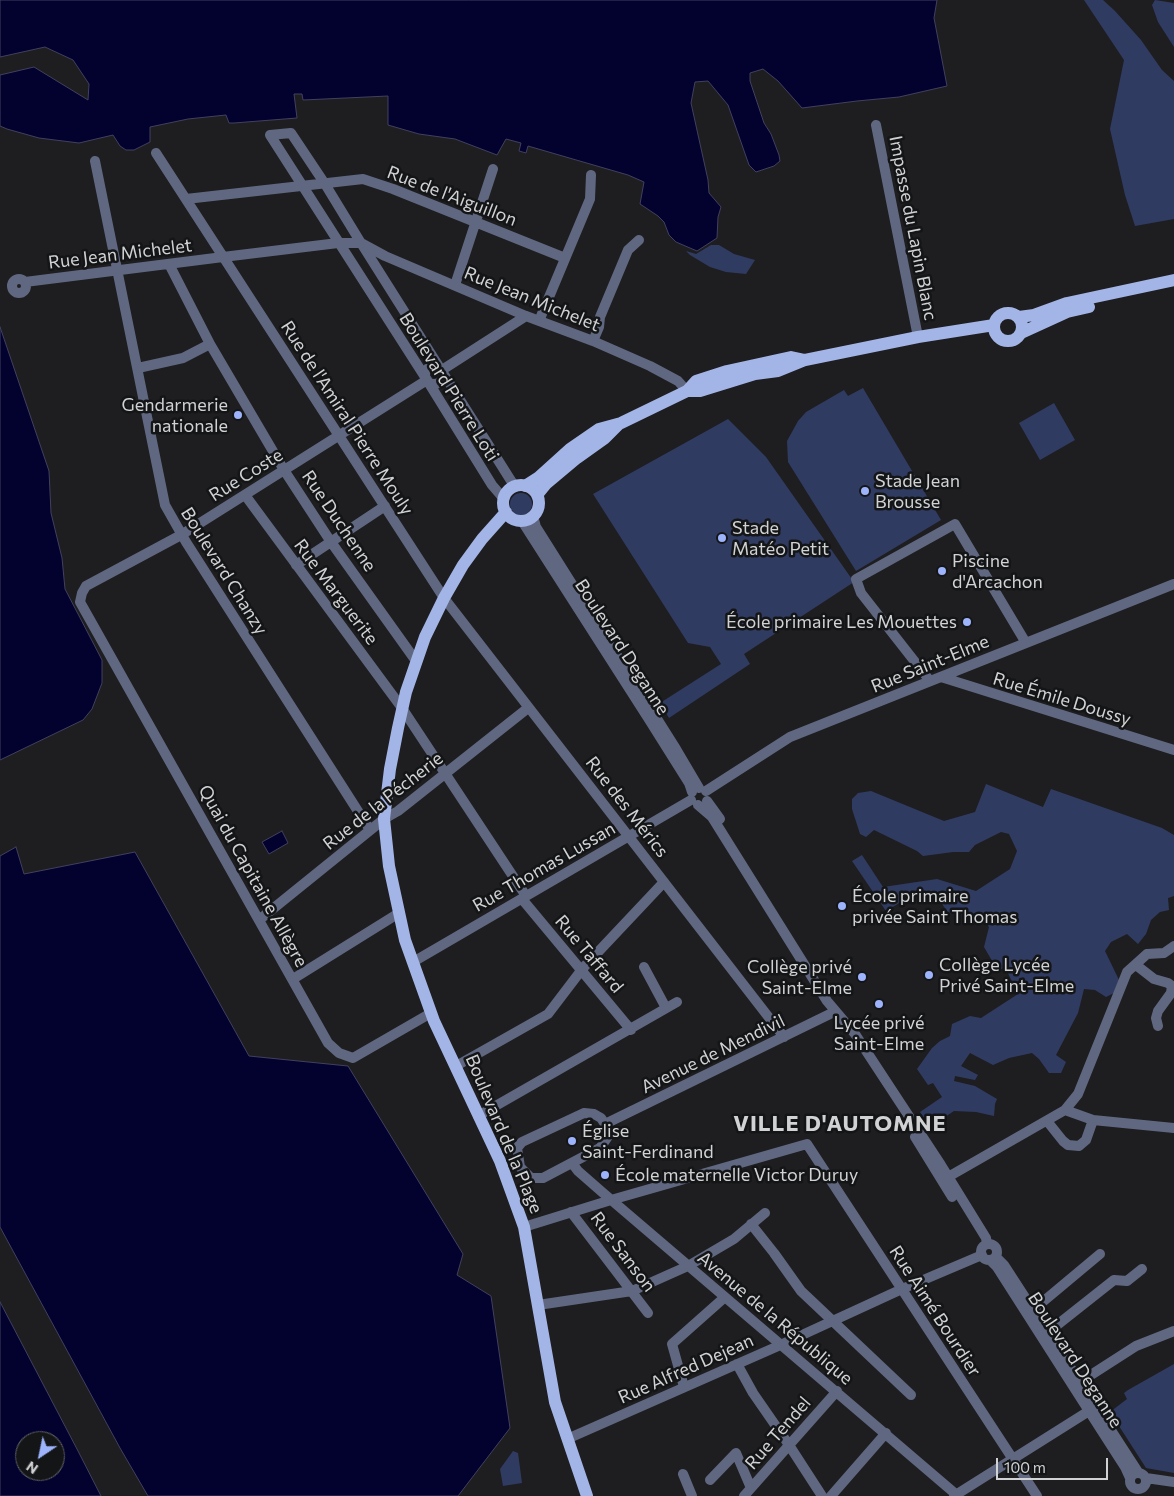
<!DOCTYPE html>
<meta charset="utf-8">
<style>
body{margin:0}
#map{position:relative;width:1174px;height:1496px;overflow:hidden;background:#1e1e20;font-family:Commissioner,sans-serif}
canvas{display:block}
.north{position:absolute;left:15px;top:1431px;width:50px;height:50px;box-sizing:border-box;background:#141517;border:1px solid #606162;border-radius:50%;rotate:214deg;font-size:14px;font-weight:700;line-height:20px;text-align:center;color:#d1d2d3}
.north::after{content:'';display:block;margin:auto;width:18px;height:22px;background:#9db4fd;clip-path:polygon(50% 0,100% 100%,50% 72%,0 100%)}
.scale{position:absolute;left:996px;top:1458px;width:112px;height:22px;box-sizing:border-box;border:2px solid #d1d2d3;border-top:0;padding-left:6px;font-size:15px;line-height:18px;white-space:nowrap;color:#d1d2d3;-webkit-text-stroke:4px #141517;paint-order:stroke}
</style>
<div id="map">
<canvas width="1174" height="1496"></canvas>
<div class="north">N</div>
<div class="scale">100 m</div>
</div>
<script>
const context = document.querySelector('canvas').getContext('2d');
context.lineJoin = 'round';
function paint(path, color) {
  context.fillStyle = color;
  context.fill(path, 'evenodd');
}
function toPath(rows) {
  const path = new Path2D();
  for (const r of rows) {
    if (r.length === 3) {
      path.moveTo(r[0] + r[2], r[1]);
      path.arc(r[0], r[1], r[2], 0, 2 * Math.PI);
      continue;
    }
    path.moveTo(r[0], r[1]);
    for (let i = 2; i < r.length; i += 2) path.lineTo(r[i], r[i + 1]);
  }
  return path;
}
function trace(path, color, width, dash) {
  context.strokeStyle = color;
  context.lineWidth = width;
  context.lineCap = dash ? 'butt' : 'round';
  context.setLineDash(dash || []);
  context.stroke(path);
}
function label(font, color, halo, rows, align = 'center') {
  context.font = font + ' Commissioner,sans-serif';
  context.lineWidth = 5;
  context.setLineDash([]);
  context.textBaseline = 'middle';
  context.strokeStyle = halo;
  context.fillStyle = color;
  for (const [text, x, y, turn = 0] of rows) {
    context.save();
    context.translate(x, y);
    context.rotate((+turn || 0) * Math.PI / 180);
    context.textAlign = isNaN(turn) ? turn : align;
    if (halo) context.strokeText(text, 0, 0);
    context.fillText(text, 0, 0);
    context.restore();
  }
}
paint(toPath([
 [1084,0,1103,0,1115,11,1141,40,1162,70,1174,81,1174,219,1135,226,1125,195,1110,129,1124,60],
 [1155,0,1174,3,1174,47,1158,22,1152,5],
 [711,245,719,245,734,254,755,260,746,274,726,272,710,267,690,255,686,251,696,254],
 [863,388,941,520,856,571,788,462,787,441,798,421,806,412,844,390,848,396],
 [1054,403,1075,440,1040,460,1019,423],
 [728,419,766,457,854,582,744,654,750,664,669,718,660,703,721,664,710,647,688,643,593,494],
 [521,504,11],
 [986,784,1043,807,1051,789,1162,828,1174,835,1174,896,1168,898,1169,910,1160,912,1151,920,1146,934,1138,944,1127,934,1111,942,1105,951,1119,980,1114,993,1106,997,1095,990,1084,989,1078,1013,1056,1055,1066,1062,1061,1073,1049,1073,1039,1059,1032,1053,1009,1058,993,1065,970,1053,961,1066,978,1075,975,1080,955,1076,954,1081,975,1086,997,1099,995,1104,994,1116,976,1112,954,1111,930,1127,920,1112,942,1097,933,1083,928,1085,917,1069,932,1048,940,1041,950,1036,952,1024,970,1016,981,1018,1018,994,1005,967,998,971,984,947,989,927,984,920,972,913,949,914,933,891,916,893,886,911,852,861,862,855,883,887,937,879,976,891,1010,869,1017,851,1009,834,1001,832,975,845,969,852,953,852,923,856,917,851,874,830,866,837,860,834,852,809,852,799,858,793,871,791,944,821,975,812],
 [1174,1364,1174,1473,1146,1468,1110,1412,1127,1399,1124,1393,1128,1390],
 [513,1451,518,1453,522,1483,503,1486,500,1469]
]), '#303b62');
const water = toPath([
 [0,0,937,0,934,18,947,86,899,97,857,101,802,108,778,81,763,69,750,73,750,81,764,123,771,134,779,155,780,161,774,166,756,172,749,165,728,105,708,81,695,82,691,103,708,180,709,193,721,207,718,217,717,238,697,251,676,242,669,235,664,222,658,216,640,204,644,182,628,175,528,146,526,153,519,151,521,143,506,139,497,155,455,139,419,134,388,125,388,96,303,100,302,94,294,94,297,118,234,123,229,123,226,115,188,119,150,127,150,142,134,150,126,150,120,146,113,135,79,143,39,138,7,129,0,126,0,75,34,67,88,100,89,84,73,60,45,47,0,57,0,0],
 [0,327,49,471,51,513,62,558,65,589,102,660,102,683,92,709,83,720,0,760,0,327],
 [282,831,288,843,269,854,262,842,282,831],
 [16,847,24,874,135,852,249,1056,348,1066,463,1254,457,1275,491,1296,510,1428,458,1496,148,1496,120,1448,0,1227,0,856,16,847],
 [0,1302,78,1451,101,1496,0,1496,0,1302],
 [25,1441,55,1441,55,1471,25,1471,25,1441]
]);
paint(water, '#03022f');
trace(water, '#414060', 1);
trace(toPath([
 [876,125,918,337],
 [156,153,444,598,784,1037],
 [95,161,165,505,186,542,370,830],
 [186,199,363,179,393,189,565,258],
 [169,264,210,344,284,470,331,542,416,661],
 [19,286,7],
 [25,282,223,257,338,243,361,243,385,256,526,316,593,341,650,366,678,381,687,391],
 [455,285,493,169],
 [539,321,590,199,591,175],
 [593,341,599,327,600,317,628,250,639,240],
 [434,375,9],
 [138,368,183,358,210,344],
 [442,370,526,316],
 [427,380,181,535,86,586,82,593,80,602,328,1043,339,1053,353,1058,431,1013],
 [245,495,402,708,526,896],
 [504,499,492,485,427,380,270,135,291,133,325,184,361,243,515,487],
 [533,516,536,527,676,749,699,788],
 [522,521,650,721,689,783,692,792],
 [296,565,385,506],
 [941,677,1174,750],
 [930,681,861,593,856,579,955,524,1026,643],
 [706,791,790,737,1174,584],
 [707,801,720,819],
 [698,805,712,817,827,1001,855,1034,941,1165,986,1238,987,1244],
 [522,899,631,1030],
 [259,920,384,819,398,811,528,708],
 [413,962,691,800],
 [1136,965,1154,979,1168,983,1172,986,1171,993,1158,1011,1156,1018,1158,1026],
 [644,967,666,1008],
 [293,979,399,913],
 [456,1066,548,1014,583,968,664,882],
 [1065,1110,1093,1120,1174,1128],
 [584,1113,594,1114,601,1118,605,1124,607,1138,600,1148,543,1178,531,1178,520,1167,517,1148,522,1142,584,1113],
 [478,1116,677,1002],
 [1047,1121,1063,1141,1068,1145,1079,1146,1086,1140,1093,1120],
 [605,1124,834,1012],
 [915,1137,952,1197],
 [572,1163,578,1171,602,1192,958,1496],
 [948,1177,1065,1110,1078,1094,1127,972,1147,954,1164,953,1174,946],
 [571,1212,648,1313],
 [751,1224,774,1253,801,1291,911,1395],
 [524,1227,611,1200,807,1144,1037,1496],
 [989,1252,8],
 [996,1257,1004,1265,1138,1472],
 [990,1260,997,1267,1082,1400,1125,1467,1130,1478],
 [538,1305,632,1291,688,1266,734,1239,765,1213],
 [1033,1310,1100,1254],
 [1047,1333,1114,1280,1127,1281,1142,1269],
 [737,1364,753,1393,789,1445,822,1496],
 [1080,1382,1136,1346,1174,1331],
 [684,1387,672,1344,725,1297],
 [567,1439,776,1347,902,1289,982,1255],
 [1138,1481,8],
 [683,1474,692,1496],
 [1146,1478,1174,1482],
 [710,1480,736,1453,751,1488],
 [744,1496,837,1391],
 [831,1496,886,1433],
 [954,1496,1089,1411]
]), '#606881', 10);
trace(toPath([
 [1008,327,14],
 [1019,317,1034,315,1067,303,1174,280],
 [1021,333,1067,312,1089,307],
 [687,391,700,391,755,374,778,371,805,360,918,337,994,325],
 [521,503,18],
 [525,486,539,477,570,449,599,429,621,423,687,391,696,381,727,371,791,357,805,360],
 [537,495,546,484,577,458,605,438,619,424],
 [506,512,482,539,463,565,444,598,425,637,406,692,398,728,390,769,384,819,389,866,405,940,434,1021,500,1161,524,1227,555,1402,587,1496]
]), '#a3b4e7', 12);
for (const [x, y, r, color] of [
 [238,415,5,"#9db4fd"],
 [865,491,5,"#9db4fd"],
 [722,538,5,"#9db4fd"],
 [942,571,5,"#9db4fd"],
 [967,622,5,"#9db4fd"],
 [842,906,5,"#9db4fd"],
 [929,975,5,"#9db4fd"],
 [862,977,5,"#9db4fd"],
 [879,1004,5,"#9db4fd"],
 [572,1141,5,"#9db4fd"],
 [605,1175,5,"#9db4fd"]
]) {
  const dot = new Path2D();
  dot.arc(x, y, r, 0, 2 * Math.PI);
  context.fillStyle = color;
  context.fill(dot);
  trace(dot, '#141517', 2);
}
label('18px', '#d1d2d3', '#141517', [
 ["Rue de l'Aiguillon",452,196,21],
 ["Impasse du Lapin Blanc",913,228,79],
 ["Rue Jean Michelet",120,254,-7],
 ["Rue Jean Michelet",532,299,22],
 ["Boulevard Pierre Loti",449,387,58],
 ["Rue de l'Amiral Pierre Mouly",347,418,57],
 ["Rue Coste",246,475,-32],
 ["Rue Duchenne",339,521,56],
 ["Boulevard Chanzy",224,571,58],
 ["Rue Marguerite",336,592,53],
 ["Boulevard Deganne",622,647,57],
 ["Rue Saint-Elme",930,664,-22],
 ["Rue Émile Doussy",1062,699,17],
 ["Rue de la Pécherie",383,801,-38],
 ["Rue des Mérics",627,807,52],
 ["Rue Thomas Lussan",544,867,-30],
 ["Quai du Capitaine Allègre",253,876,61],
 ["Rue Taffard",589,954,50],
 ["Avenue de Mendivil",713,1054,-26],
 ["Boulevard de la Plage",504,1134,67],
 ["Rue Sanson",623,1252,53],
 ["Rue Aimé Bourdier",935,1311,57],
 ["Avenue de la République",775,1318,40],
 ["Boulevard Deganne",1075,1360,57],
 ["Rue Alfred Dejean",686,1369,-24],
 ["Rue Tendel",778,1433,-49]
]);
label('18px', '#d1d2d3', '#141517', [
 ["Gendarmerie",228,405,"right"],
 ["nationale",228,426,"right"],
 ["Stade Jean",875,481],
 ["Brousse",875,502],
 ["Stade",732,528],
 ["Matéo Petit",732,549],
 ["Piscine",952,561],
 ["d'Arcachon",952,582],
 ["École primaire Les Mouettes",957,622,"right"],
 ["École primaire",852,896],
 ["privée Saint Thomas",852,917],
 ["Collège Lycée",939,965],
 ["Privé Saint-Elme",939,986],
 ["Collège privé",852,967,"right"],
 ["Saint-Elme",852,988,"right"],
 ["Lycée privé",879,1023,"center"],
 ["Saint-Elme",879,1044,"center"],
 ["Église",582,1131],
 ["Saint-Ferdinand",582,1152],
 ["École maternelle Victor Duruy",615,1175]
], 'left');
context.letterSpacing = '1px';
label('bold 22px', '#d1d2d3', '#141517', [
 ["VILLE D'AUTOMNE",840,1124]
]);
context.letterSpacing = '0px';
</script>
